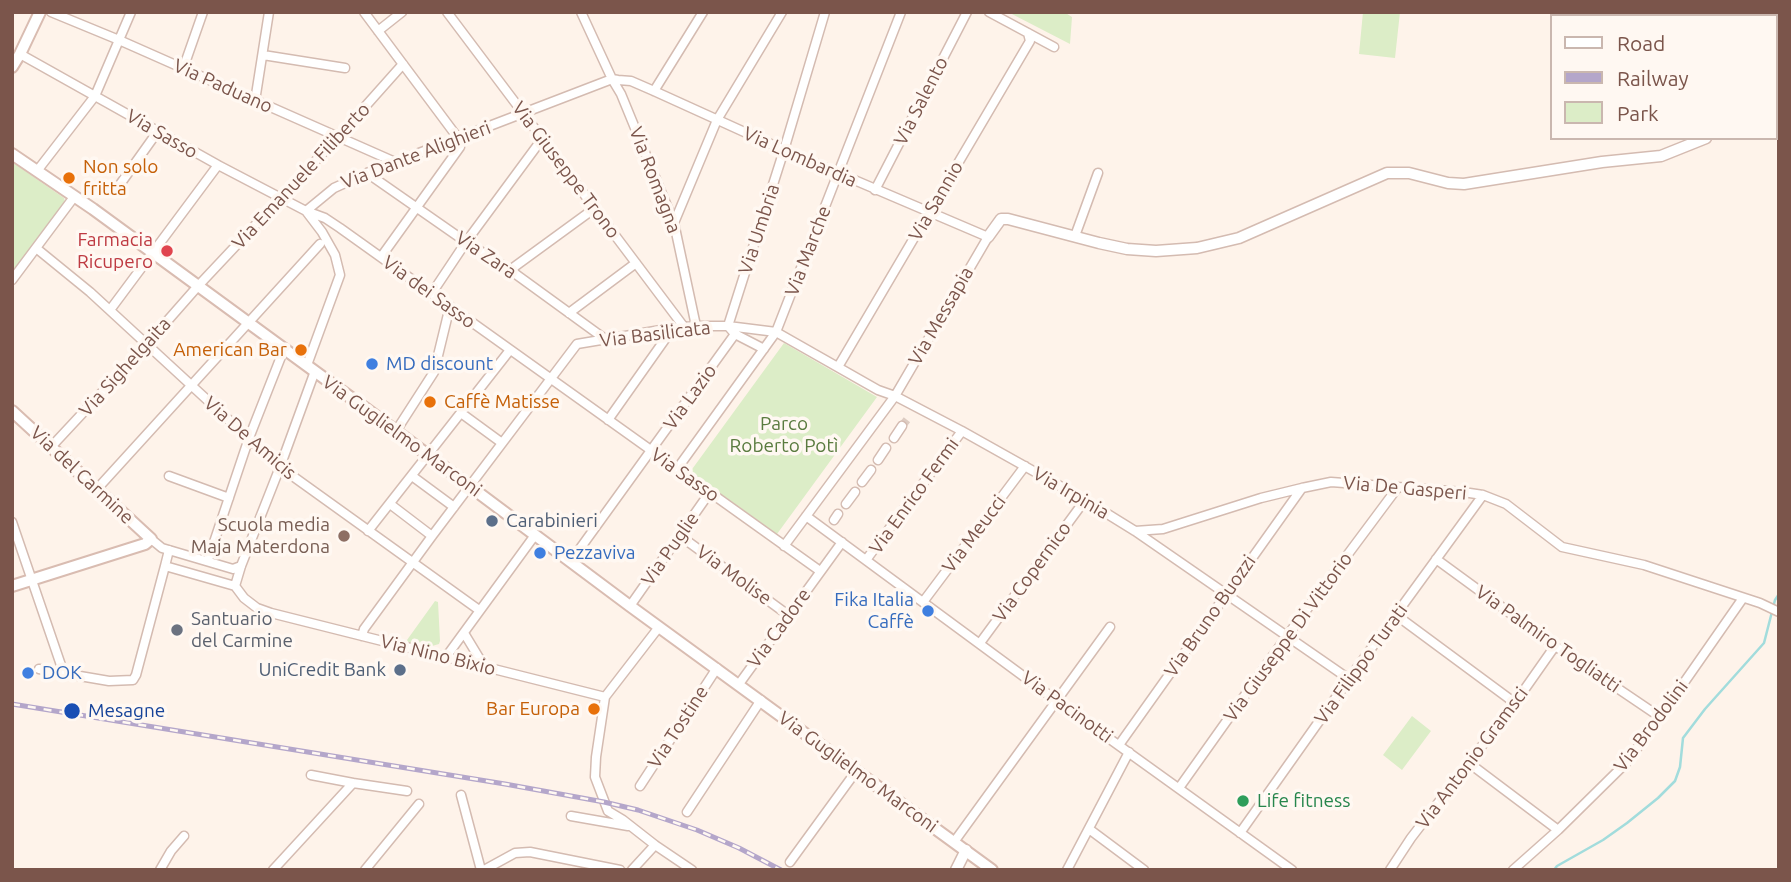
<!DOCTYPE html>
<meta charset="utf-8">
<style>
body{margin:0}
#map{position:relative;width:1791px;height:882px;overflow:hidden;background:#fef3ea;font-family:Ubuntu,sans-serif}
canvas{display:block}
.frame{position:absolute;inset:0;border:14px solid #7b554b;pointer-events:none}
.legend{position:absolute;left:1550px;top:14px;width:228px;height:126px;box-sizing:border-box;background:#fff8f2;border:2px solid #cab7af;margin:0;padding:9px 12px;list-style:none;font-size:21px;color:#7b554b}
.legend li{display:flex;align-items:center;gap:14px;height:35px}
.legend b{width:35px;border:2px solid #cab7af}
</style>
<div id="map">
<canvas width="1791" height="882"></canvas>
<div class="frame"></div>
<ul class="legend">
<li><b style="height:9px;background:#fff"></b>Road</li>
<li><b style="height:9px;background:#b4a6ca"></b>Railway</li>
<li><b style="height:19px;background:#dcedc7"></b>Park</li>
</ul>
</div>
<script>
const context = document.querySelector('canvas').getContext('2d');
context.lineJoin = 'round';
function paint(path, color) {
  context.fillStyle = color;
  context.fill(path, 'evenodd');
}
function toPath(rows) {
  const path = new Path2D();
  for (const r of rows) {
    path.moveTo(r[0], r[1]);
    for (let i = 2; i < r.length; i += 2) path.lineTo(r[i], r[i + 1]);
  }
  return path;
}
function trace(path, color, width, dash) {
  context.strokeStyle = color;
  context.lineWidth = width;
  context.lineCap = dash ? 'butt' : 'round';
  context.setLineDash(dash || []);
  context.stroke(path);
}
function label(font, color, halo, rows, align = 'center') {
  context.font = font + ' Ubuntu,sans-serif';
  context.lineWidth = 7;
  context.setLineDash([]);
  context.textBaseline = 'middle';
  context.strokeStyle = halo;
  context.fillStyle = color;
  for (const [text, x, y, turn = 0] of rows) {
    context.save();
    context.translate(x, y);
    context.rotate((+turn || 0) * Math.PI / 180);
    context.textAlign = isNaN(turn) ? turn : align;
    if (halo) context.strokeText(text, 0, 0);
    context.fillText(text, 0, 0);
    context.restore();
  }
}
paint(toPath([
 [1008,12,1064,12,1072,17,1070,44],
 [1363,12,1400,12,1395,58,1359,54],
 [12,162,64,198,65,202,12,273],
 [784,343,877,397,777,534,690,472],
 [435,601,438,602,440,641,439,644,432,646,408,643,407,640],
 [1412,716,1431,731,1402,770,1383,755]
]), '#dcedc7');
trace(toPath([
 [1554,870,1557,866,1603,840,1627,823,1658,798,1675,781,1680,767,1683,738,1705,709,1764,643,1775,600,1779,594]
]), '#a2dcdc', 2.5);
trace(toPath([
 [902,426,909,417]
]), '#ddccc2', 8, [8, 4]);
const minor = toPath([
 [51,12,119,40,395,162],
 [364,12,458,138,460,147,381,257],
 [447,12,684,327],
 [581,12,612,79,621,94,674,223,696,326],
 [989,12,1054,47],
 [378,31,402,12],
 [20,54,218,165,306,211,325,218,340,228,820,571],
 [263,55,345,68],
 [183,69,203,12],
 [654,91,703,12],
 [255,101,269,12],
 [37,171,95,96,131,12],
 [367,173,466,242,510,270,605,339],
 [116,190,158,131],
 [875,190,967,12],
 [306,211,334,188,367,173,612,79,618,80,631,81,654,91,784,150,988,237,895,396,784,546],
 [306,211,322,232,335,255,340,275,307,365],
 [674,223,717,120,782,12],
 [1075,236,1098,173],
 [36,248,90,292,280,467,479,610],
 [510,270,595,208],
 [12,280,74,197],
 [432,293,466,242,542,139],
 [110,310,218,165],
 [569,313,636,263],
 [764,349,735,334,728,326,784,150,825,12],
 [838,367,1030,41,1028,33],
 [461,413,502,443],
 [608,420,673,328],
 [396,431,434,372,450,306],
 [894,438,902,426],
 [51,447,147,344,198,286,338,137,403,64],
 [878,460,886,448],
 [677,469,776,332,901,12],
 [169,476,229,498],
 [412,476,454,507],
 [862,482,871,470],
 [97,489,320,244],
 [390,504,432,536],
 [846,504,855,492],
 [806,516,1057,701,1292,870],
 [834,520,838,514],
 [12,522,64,674],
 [368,531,510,350],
 [1135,531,1163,529,1261,498,1302,488,1331,482,1463,492,1483,495,1506,504,1562,547,1644,565,1760,603,1779,612],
 [679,535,788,615],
 [151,539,162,548,233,569,241,566],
 [169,550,165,566,235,586,244,598,257,608,271,613,605,697],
 [1436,559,1555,646,1660,717],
 [208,560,249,438,284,349],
 [866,560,962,431],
 [571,561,735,334],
 [235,586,241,566,280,467,315,371],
 [923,602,1025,466],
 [630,606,710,492],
 [1396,615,1515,703],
 [659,627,605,697,596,757,595,777,608,811,623,820,655,845,692,870],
 [464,633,484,666],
 [362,636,364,629,432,536,577,344,673,328,696,326,728,326,776,332,878,390,895,396,962,431,1085,500,1135,531,1349,679],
 [980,643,1085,500],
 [446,657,535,535],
 [39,669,109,681,133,680,136,675,165,566],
 [739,684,842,542],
 [1119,745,1302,488],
 [1469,763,1558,830],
 [311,775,353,783],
 [640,786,717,668],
 [1179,788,1287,636,1398,487],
 [461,795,481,870],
 [687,812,761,700],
 [571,816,628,826],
 [1089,829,1144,870],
 [1240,833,1349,679,1483,495],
 [954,842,1110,627],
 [790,862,857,770],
 [160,870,171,851,184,836],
 [273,870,353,783,407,791],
 [365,870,419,804],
 [484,870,515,853,530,852,620,870],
 [632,870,655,845],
 [1067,870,1129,752],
 [1390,870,1411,838,1515,703,1555,646],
 [1513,870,1558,830,1627,762,1660,717,1743,598]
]);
const tertiary = toPath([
 [1775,119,1779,118],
 [988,237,1001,219,1008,219,1099,243,1127,249,1156,251,1197,248,1239,238,1387,173,1409,173,1448,183,1464,184,1602,162,1661,156,1706,138],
 [956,870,966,850]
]);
const secondary = toPath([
 [12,67,20,54,40,12],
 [12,154,93,209,365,408,630,606,992,870],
 [12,411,151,539,145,544,12,586]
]);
trace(minor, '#d4bbb1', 11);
trace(tertiary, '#d4bbb1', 13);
trace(secondary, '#d9bcb1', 14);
trace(minor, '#fff', 8);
trace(tertiary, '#fff', 10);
trace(secondary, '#fff', 10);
const rail = toPath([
 [12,704,505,784,604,802,638,810,697,830,739,848,781,870]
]);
trace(rail, '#b4a6ca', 5);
trace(rail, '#fff8f2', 2.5, [8]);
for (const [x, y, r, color] of [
 [69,178,7,"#e8710a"],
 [167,251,7,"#e0444e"],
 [301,350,7,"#e8710a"],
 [372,364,7,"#3f7fe0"],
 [430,402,7,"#e8710a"],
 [492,521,7,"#5c6f8a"],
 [344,536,7,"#8d6e63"],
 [540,553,7,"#3f7fe0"],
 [928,611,7,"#3f7fe0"],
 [177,630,7,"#6b7280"],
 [400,670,7,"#5c6f8a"],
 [28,673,7,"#3f7fe0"],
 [594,709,7,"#e8710a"],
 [72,711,9,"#1a4fb4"],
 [1243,801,7,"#2e9e5b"]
]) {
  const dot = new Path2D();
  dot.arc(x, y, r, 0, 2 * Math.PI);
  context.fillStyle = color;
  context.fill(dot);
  trace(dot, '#fff8f2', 2.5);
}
label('19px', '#7b554b', '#fff8f2', [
 ["Via Paduano",223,86,24],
 ["Via Salento",921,101,-63],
 ["Via Sasso",162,134,30],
 ["Via Dante Alighieri",416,155,-21],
 ["Via Lombardia",800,157,24],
 ["Via Giuseppe Trono",566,170,53],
 ["Via Emanuele Filiberto",301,176,-47],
 ["Via Romagna",655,180,69],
 ["Via Sannio",936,201,-60],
 ["Via Umbria",759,229,-72],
 ["Via Marche",808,251,-69],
 ["Via Zara",486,255,34],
 ["Via dei Sasso",429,292,36],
 ["Via Messapia",941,316,-60],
 ["Via Basilicata",655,334,-7],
 ["Via Sighelgaita",125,367,-48],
 ["Via Lazio",690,397,-54],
 ["Via Guglielmo Marconi",402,436,36],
 ["Via De Amicis",250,438,41],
 ["Via del Carmine",82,475,43],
 ["Via Sasso",685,475,35],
 ["Via De Gasperi",1405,488,5],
 ["Via Irpinia",1071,493,30],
 ["Via Enrico Fermi",914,496,-54],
 ["Via Meucci",974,534,-53],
 ["Via Puglie",670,549,-55],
 ["Via Copernico",1032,572,-54],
 ["Via Molise",734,575,36],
 ["Via Bruno Buozzi",1210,616,-55],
 ["Via Cadore",779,628,-54],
 ["Via Giuseppe Di Vittorio",1288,637,-54],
 ["Via Palmiro Togliatti",1548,639,35],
 ["Via Nino Bixio",438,655,14],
 ["Via Filippo Turati",1361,664,-54],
 ["Via Pacinotti",1067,707,36],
 ["Via Brodolini",1651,726,-53],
 ["Via Tostine",678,727,-57],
 ["Via Antonio Gramsci",1472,758,-53],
 ["Via Guglielmo Marconi",858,772,36]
]);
label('19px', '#c56008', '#fff8f2', [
 ["Non solo",83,167],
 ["fritta",83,189],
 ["American Bar",287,350,"right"],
 ["Caffè Matisse",444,402],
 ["Bar Europa",580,709,"right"]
], 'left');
label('19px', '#be3a42', '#fff8f2', [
 ["Farmacia",153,240],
 ["Ricupero",153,262]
], 'right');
label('19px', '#366cbe', '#fff8f2', [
 ["MD discount",386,364],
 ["Pezzaviva",554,553],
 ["Fika Italia",914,600,"right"],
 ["Caffè",914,622,"right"],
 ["DOK",42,673]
], 'left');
label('19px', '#5a7b3f', '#fff8f2', [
 ["Parco",784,424],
 ["Roberto Potì",784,446]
]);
label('19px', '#4e5e75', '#fff8f2', [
 ["Carabinieri",506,521],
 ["UniCredit Bank",386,670,"right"]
], 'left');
label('19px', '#785e54', '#fff8f2', [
 ["Scuola media",330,525],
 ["Maja Materdona",330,547]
], 'right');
label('19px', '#5b616d', '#fff8f2', [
 ["Santuario",191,619],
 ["del Carmine",191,641]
], 'left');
label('19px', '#164399', '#fff8f2', [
 ["Mesagne",88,711]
], 'left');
label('19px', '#27864d', '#fff8f2', [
 ["Life fitness",1257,801]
], 'left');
</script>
